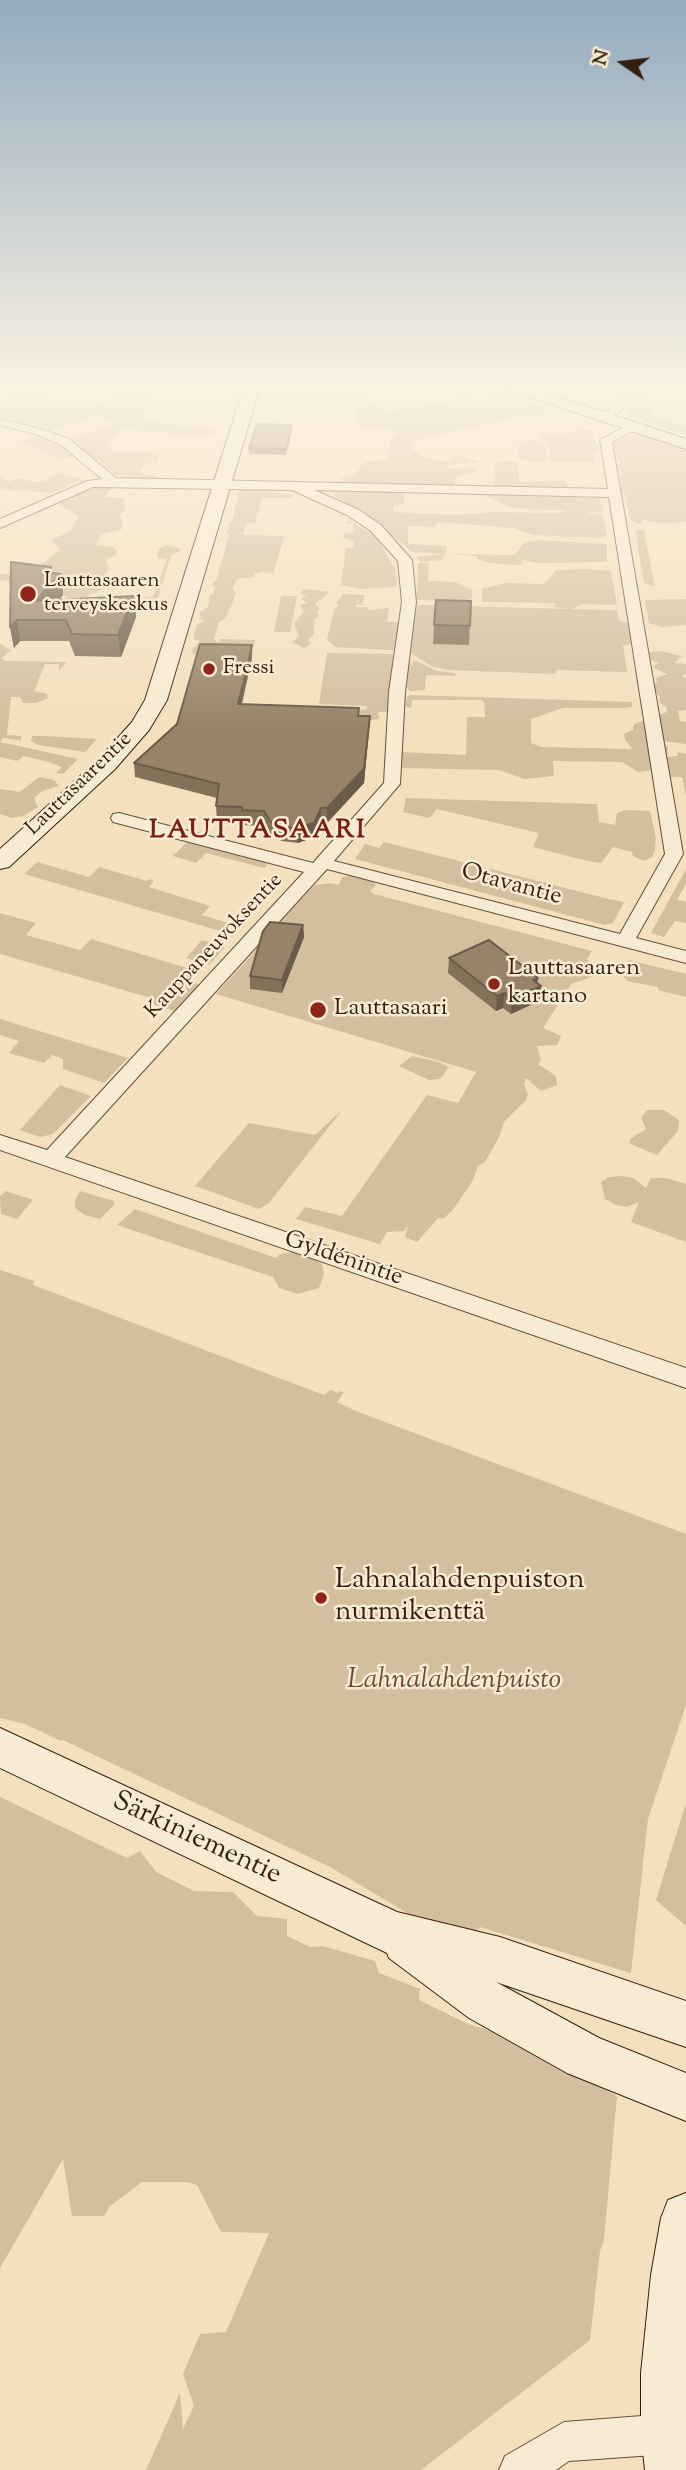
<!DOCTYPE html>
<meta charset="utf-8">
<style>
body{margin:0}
#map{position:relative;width:686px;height:2470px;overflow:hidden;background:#f4e0bc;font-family:"Sorts Mill Goudy",serif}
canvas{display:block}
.north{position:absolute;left:588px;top:28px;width:70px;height:70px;-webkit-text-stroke:5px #f8ebd3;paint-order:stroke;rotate:284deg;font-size:19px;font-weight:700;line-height:28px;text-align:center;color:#341f0e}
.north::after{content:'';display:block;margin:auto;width:24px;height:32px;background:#341f0e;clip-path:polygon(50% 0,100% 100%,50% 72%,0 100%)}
</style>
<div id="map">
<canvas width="686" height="2470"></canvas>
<div class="north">N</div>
</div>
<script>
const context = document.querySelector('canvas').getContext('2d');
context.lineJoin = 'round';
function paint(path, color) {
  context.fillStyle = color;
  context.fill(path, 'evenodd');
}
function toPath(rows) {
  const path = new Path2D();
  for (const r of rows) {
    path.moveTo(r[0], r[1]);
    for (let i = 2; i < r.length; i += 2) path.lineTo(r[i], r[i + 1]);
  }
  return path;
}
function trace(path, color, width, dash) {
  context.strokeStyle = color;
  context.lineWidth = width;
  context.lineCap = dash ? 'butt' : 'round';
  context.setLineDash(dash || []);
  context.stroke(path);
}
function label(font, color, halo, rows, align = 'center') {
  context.font = font + ' "Sorts Mill Goudy",serif';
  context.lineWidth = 5;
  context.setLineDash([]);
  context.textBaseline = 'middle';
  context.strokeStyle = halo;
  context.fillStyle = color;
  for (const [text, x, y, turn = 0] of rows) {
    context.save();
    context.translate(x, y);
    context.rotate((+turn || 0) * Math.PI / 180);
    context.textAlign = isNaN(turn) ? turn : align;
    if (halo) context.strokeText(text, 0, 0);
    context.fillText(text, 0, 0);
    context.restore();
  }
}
paint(toPath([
 [0,383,181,383,181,387,176,389,151,390,153,392,133,399,131,404,146,410,138,412,143,414,144,421,217,431,209,435,182,435,123,429,107,445,113,445,110,453,127,451,155,453,159,455,156,463,145,463,139,473,156,476,157,479,141,479,140,477,112,475,114,471,101,467,104,465,100,461,84,453,68,439,117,424,97,416,50,430,36,424,13,423,14,420,0,418,0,403,21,393,0,388],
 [111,390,116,393,105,404,93,407,34,406,48,391],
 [323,383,428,383,393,390,384,387,353,394,368,399,367,402,386,413,490,393,461,402,471,408,482,407,490,405,482,401,504,392,550,409,544,411,545,415,527,415,411,441,416,445,410,447,426,458,447,462,451,458,461,456,479,462,446,465,451,469,472,467,478,471,457,477,453,487,429,484,355,487,340,479,356,474,364,462,387,460,388,455,385,451,389,450,390,438,396,438,396,430,355,426,358,416,351,403,301,400,294,396,275,398,263,394,268,388,335,391,335,388,330,387,331,384],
 [645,388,650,388,642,399,643,405,653,408,648,414,686,426,686,436,626,415,628,412,624,408,631,405,628,400,634,399],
 [579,429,595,431,591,436,600,447,593,453,596,463,549,462,551,448,538,435,573,432],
 [620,435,652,436,658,439,657,442,686,449,686,522,662,523,643,520,642,525,630,520,625,496,619,492,623,482,617,481,616,477,622,475,616,465,620,464,619,460,612,457,617,453,617,449,605,441],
 [37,436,61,447,72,456,59,460,20,441],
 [540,439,547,449,545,462,519,460,519,442],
 [499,461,518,462,519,482,564,480,568,487,564,491,494,487,495,466],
 [60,473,84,480,66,485,69,486,52,493,0,489,0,476,9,482,17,478,36,482,45,481,50,478,48,477],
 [103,486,112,488,105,497,125,498,123,503,126,510,119,514,123,523,121,530,102,534,96,542,95,545,114,547,117,551,115,556,107,559,106,563,109,567,101,586,103,588,97,593,92,593,84,599,153,597,167,558,158,558,157,550,166,545,176,547,181,550,171,556,158,598,83,601,69,599,51,586,0,580,0,574,19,576,49,573,42,564,60,550,52,540,70,531,79,517,59,504,83,492],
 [245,488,293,495,292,498,262,498,255,523,248,523,245,526,243,535,284,536,281,547,273,574,262,572,254,574,255,577,237,579,232,589,236,593,233,602,225,619,219,622,214,639,218,643,220,639,255,640,252,654,198,656,193,654,192,650,200,641,194,639,194,633,198,624,205,620,201,620,200,612,208,607,210,595,213,594,215,587,211,585,217,579,229,534,226,531,231,526,228,525,232,521,240,490],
 [338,489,392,490,401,493,405,498,403,504,394,506,393,512,456,515,495,512,557,513,568,511,511,508,488,497,472,494,599,498,603,511,586,513,603,515,607,536,597,538,533,535,513,528,438,522,435,527,408,526,408,544,447,546,446,554,514,555,525,542,537,540,607,544,607,562,537,563,523,560,521,565,513,565,490,563,477,559,477,556,445,554,442,560,421,562,416,557,443,554,412,552,378,523,334,496],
 [348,519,368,532,373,531,383,543,381,545,396,570,394,572,397,578,396,587,360,589,341,585,346,548,353,548,354,541,343,538,343,534,354,533,353,523,347,523],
 [635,530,644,530,655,587,644,583],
 [418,563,429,563,428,581,455,582,473,590,471,601,417,600],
 [590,569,611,571,617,605,583,604,572,609,617,610,619,621,630,623,636,642,623,646,627,672,556,670,555,674,448,670,431,666,408,651,335,647,327,639,335,607,339,606,336,603,343,594,365,595,362,605,356,604,356,607,368,607,368,610,389,608,387,622,399,622,412,631,417,606,421,605,570,609,554,607,555,604,552,603,482,602,482,589,505,583,544,584,556,570],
 [304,589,330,592,315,604,320,609,317,612,319,616,314,620,314,634,308,639,311,644,304,648,292,642,299,636,294,623,304,611,300,605,308,603,301,599,306,596,300,593],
 [281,596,297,596,290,632,274,632],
 [686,599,686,625,662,627,649,623,645,600],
 [0,644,11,650,2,658,5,661,67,662,59,670,59,664,45,664,34,691,47,694,48,698,36,703,23,703,20,697,11,697,7,735,21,736,21,740,3,738,0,742,78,759,63,774,56,773,62,767,48,762,24,756,17,761,0,757],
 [660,651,682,656,674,663,686,664,686,674,681,676,686,678,686,710,678,711,680,721,686,722,686,744,661,741,668,747,667,757,678,756,677,752,686,754,686,797,682,777,670,777,652,770,638,772,622,762,553,761,554,776,524,779,499,770,400,768,401,752,466,755,467,717,485,717,484,702,481,700,412,700,411,708,405,706,407,697,410,695,632,702,632,707,622,708,563,708,531,719,531,743,541,747,633,749,625,740,624,734,633,730,634,724,667,712,666,707,659,702,660,697,651,687,657,682,656,678,667,674,654,668,654,666,659,663,650,660,649,652],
 [327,653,395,654,410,660,412,668,413,661,416,661,437,671,455,673,456,676,426,675,425,690,410,691,406,686,403,687,404,707,402,711,378,712,379,719,364,721,354,711,367,709,367,706,319,704],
 [32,736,45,736,97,739,85,752,38,745,31,741],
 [39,777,54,780,59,786,42,791,34,798,38,807,23,816,12,818,0,814,0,789,20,792],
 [406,798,597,804,599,822,615,825,617,813,625,810,650,811,656,838,655,851,652,857,644,861,633,856,632,852,613,847,601,863,587,861,533,847,539,833,437,809,429,818,403,812],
 [187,842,266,863,267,866,264,868,206,853,196,863,173,856],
 [384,842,609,899,624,902,613,923,605,925,355,859,365,844,379,848],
 [37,862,89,877,99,867,147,881,150,879,154,881,149,887,210,906,202,915,231,924,224,932,24,874],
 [686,869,686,884,677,900,686,902,686,923,675,921,664,937,651,933],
 [349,876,373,881,376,885,370,891,374,894,592,951,587,959,593,965,595,976,571,984,543,1028,561,1036,557,1045,537,1046,541,1060,538,1064,556,1076,557,1085,541,1091,526,1078,524,1085,528,1094,526,1100,504,1122,499,1137,485,1162,478,1166,472,1182,452,1211,444,1218,438,1218,417,1242,405,1237,408,1226,404,1231,387,1232,380,1244,296,1219,305,1207,342,1216,427,1095,458,1103,476,1072,216,994,252,955,266,934,315,885,330,883,339,885,342,877],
 [0,913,36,923,26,935,80,950,91,939,187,968,183,972,191,973,194,981,200,987,178,1012,157,1006,149,1001,151,998,0,954],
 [202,940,225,947,209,965,186,958],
 [629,960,686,974,686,997,658,990,658,987,627,981,621,973],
 [0,1019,128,1058,104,1083,63,1069,63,1059,52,1055,44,1063,9,1053,19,1041,0,1035],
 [412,1056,438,1062,449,1067,440,1079,429,1080,399,1066],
 [60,1085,91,1096,53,1134,40,1137,20,1130],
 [343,1109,269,1203,259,1209,195,1186,249,1123,315,1135],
 [647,1110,664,1110,679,1120,678,1131,657,1155,630,1144,630,1139,646,1129,641,1118],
 [622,1176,633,1178,646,1188,651,1178,666,1178,686,1184,686,1242,631,1222,639,1202,627,1207,616,1205,605,1199,601,1182,609,1177],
 [6,1191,33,1200,17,1219,1,1214,0,1196],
 [80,1191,114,1201,114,1205,100,1219,85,1215,75,1208,75,1200],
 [135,1209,276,1258,280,1254,292,1252,310,1256,322,1264,324,1274,319,1288,298,1294,279,1288,273,1277,117,1225],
 [0,1270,34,1281,33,1285,324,1395,330,1390,338,1393,340,1391,344,1392,337,1402,358,1412,686,1534,686,1705,648,1819,631,1973,480,1927,469,1939,417,1919,330,1867,63,1740,61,1741,25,1724,0,1718],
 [0,1797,127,1858,140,1851,156,1872,194,1891,233,1892,257,1916,287,1919,287,1936,310,1947,323,1946,375,1961,379,1973,420,1989,419,2000,468,2024,501,2034,617,2096,604,2240,600,2251,590,2340,421,2470,146,2470,180,2393,183,2429,194,2406,183,2374,200,2334,226,2332,269,2233,221,2232,197,2185,187,2182,142,2182,110,2206,104,2216,72,2216,63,2159,0,2268],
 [686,1803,686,1926,656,1900]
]), '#d3bf9e');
const street = toPath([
 [636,383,647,383,620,411,606,419,598,419,598,415,612,407,636,383],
 [0,419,44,430,69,439,116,478,608,489,600,440,628,425,636,425,636,429,612,442,683,854,636,938,686,951,686,963,327,869,65,1157,686,1368,686,1388,0,1150,0,1135,47,1150,304,872,113,822,111,818,113,814,119,813,313,863,384,783,389,692,402,602,398,561,371,531,347,515,292,490,93,487,0,528,0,519,87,481,102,479,61,445,36,434,0,425,0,419],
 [314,490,609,497,665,854,620,934,334,861,400,784,405,692,416,602,412,560,381,525,357,509,314,490],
 [668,2414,686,2417,686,2457,668,2454,569,2461,556,2470,499,2470,505,2456,564,2422,668,2414]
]);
const secondary = toPath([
 [245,383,261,383,167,700,149,730,115,769,9,867,0,869,0,849,99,759,132,722,145,700,245,383],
 [493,383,516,383,686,439,686,449,496,386,493,383],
 [0,1728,397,1912,500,1937,686,2001,686,2047,496,1982,599,2038,686,2073,686,2121,567,2073,469,2018,389,1958,387,1953,0,1768,0,1728],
 [686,2193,686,2470,645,2470,641,2434,641,2373,651,2275,661,2218,668,2200,686,2193]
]);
trace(street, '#644f3a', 2);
trace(secondary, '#341f0e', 2);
paint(street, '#f8ebd3');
paint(secondary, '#f8ebd3');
paint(toPath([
 [292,431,286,455,249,454,249,448],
 [61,574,63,595,59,600,134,596,136,617,121,657,75,656,69,641,20,641,14,648,10,627],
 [471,601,469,645,433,644,434,625],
 [252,645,252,658,242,704,359,708,359,716,370,716,369,730,364,783,327,823,321,822,314,837,298,843,282,841,270,836,265,826,242,825,242,822,217,821,216,806,217,798,135,777,134,763,177,724],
 [303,925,304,937,282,993,250,989,250,976],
 [449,958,538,983,541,986,539,1001,511,1014,503,1008,496,1011,448,973]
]), '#837159');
paint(toPath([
 [292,425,292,431,286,455,286,449],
 [51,567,53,582,61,574,63,595,40,620,35,601,46,572],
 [134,596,136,617,121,657,118,635],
 [17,620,20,641,14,648,10,627],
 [252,645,252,658,238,718,238,704],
 [370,716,369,730,364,783,327,823,327,808],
 [321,808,321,822,314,837,298,843,297,828],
 [303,925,304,937,282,993,282,980],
 [538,978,537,987,541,986,539,1001,511,1014,512,999,533,980],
 [505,993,503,1008,496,1011,497,996]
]), '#6a5c49');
const building = toPath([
 [257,424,292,425,286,449,249,448,257,424],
 [11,562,51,567,46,572,61,574,35,601,134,596,118,635,72,634,66,620,17,620,10,627,11,562],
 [436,600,471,601,470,626,434,625,436,600],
 [200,644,252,645,238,704,359,708,358,716,370,716,364,769,327,808,321,808,314,823,297,828,281,827,270,821,264,811,242,810,242,807,216,806,219,784,134,763,177,724,200,644],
 [270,922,303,925,282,980,250,976,263,931,270,922],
 [489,940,538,978,533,980,541,986,512,999,505,993,497,996,449,958,489,940]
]);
paint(building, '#988368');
trace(building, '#6a5c49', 2);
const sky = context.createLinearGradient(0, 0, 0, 729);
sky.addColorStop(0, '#93abbf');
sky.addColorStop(0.53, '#faf1e1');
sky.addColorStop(1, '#faf1e100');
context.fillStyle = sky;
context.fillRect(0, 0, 686, 729);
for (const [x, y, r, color] of [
 [28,594,9,"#8f2418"],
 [209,669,7,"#8f2418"],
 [494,984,7,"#8f2418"],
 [318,1010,9,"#8f2418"],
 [321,1598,7,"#8f2418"]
]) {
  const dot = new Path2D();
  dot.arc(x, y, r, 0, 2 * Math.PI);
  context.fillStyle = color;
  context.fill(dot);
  trace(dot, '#f8ebd3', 2.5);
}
label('21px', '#341f0e', '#f8ebd3', [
 ["Lauttasaaren",44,582],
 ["terveyskeskus",44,606],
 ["Fressi",223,669]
], 'left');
label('21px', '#341f0e', '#f8ebd3', [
 ["Lauttasaarentie",80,785,-44],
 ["Kauppaneuvoksentie",215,947,-47]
]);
label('24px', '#341f0e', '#f8ebd3', [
 ["Otavantie",511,886,15],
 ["Gyldénintie",343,1260,19]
]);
label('24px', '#341f0e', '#f8ebd3', [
 ["Lauttasaaren",508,970],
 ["kartano",508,998],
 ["Lauttasaari",334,1010]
], 'left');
context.letterSpacing = '2px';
label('bold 26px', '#7a1f14', '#f8ebd3', [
 ["LAUTTASAARI",258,833]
]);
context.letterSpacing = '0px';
label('28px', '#341f0e', '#f8ebd3', [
 ["Lahnalahdenpuiston",335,1582],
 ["nurmikenttä",335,1614]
], 'left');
label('italic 28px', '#644f39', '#f8ebd3', [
 ["Lahnalahdenpuisto",454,1682]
]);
label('28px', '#341f0e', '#f8ebd3', [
 ["Särkiniementie",196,1840,25]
]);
</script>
